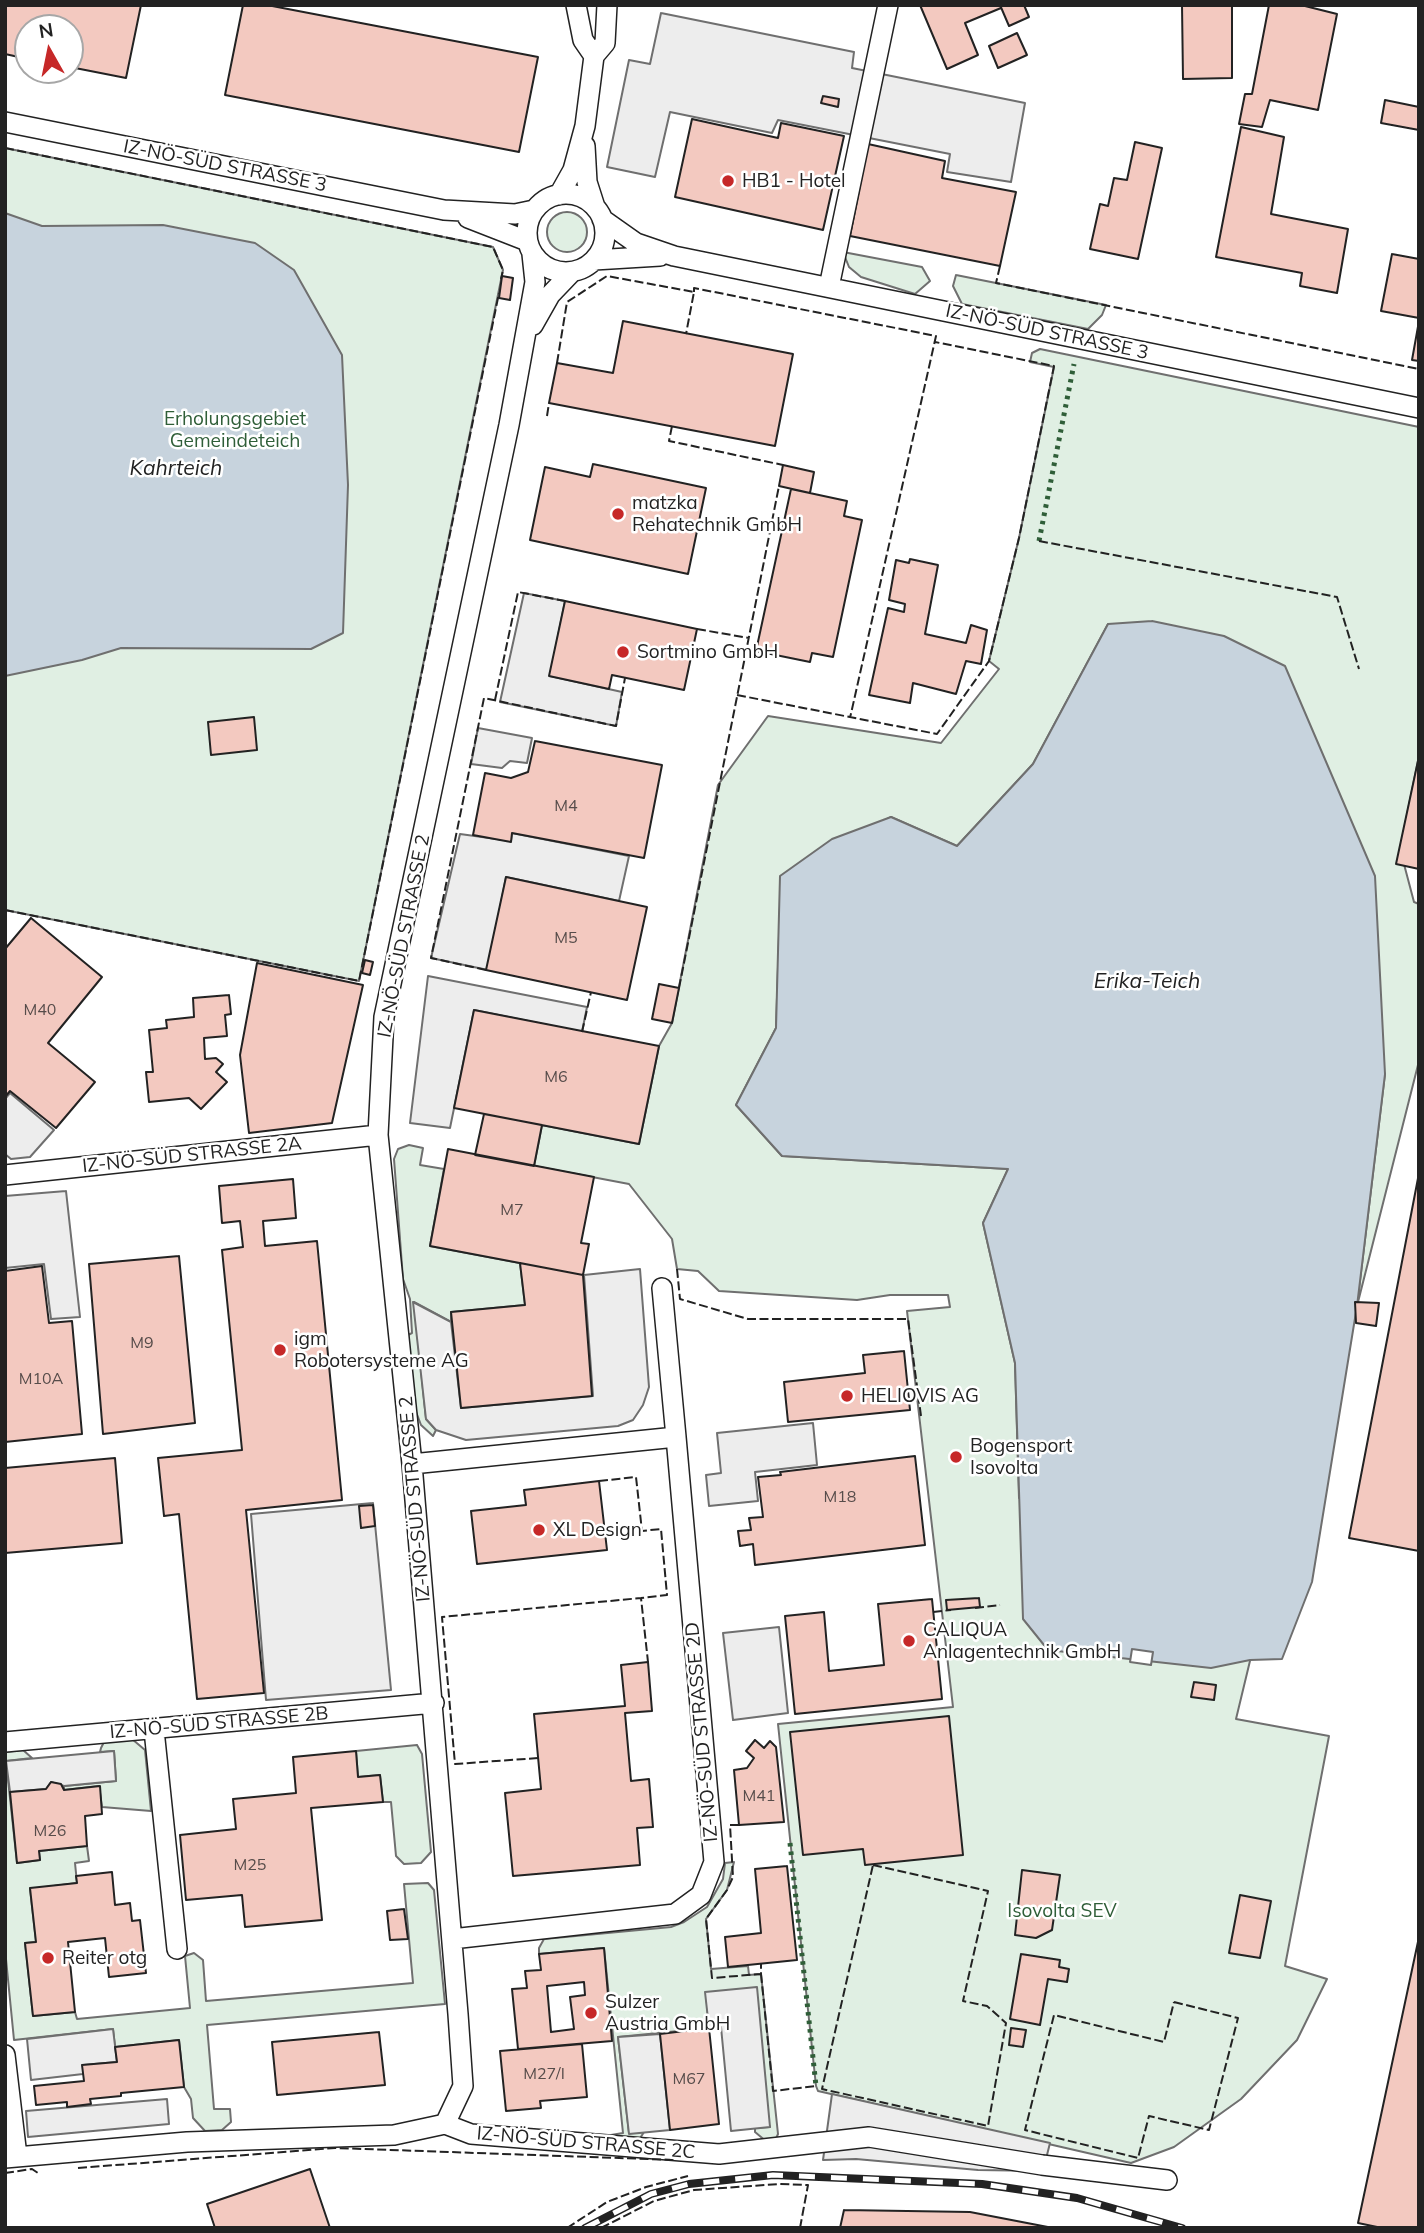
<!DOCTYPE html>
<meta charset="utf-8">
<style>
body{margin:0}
#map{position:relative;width:1424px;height:2233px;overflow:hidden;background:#fff;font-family:Mulish,sans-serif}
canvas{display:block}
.frame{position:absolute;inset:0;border:7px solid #222;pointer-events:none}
.north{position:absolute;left:14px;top:14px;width:70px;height:70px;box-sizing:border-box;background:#fff;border:2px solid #a7a7a7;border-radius:50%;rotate:351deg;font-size:19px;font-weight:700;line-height:28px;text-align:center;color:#222}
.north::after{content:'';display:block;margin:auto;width:24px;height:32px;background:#c62828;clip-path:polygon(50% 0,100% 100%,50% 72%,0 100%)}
</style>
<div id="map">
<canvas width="1424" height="2233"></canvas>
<div class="frame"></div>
<div class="north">N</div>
</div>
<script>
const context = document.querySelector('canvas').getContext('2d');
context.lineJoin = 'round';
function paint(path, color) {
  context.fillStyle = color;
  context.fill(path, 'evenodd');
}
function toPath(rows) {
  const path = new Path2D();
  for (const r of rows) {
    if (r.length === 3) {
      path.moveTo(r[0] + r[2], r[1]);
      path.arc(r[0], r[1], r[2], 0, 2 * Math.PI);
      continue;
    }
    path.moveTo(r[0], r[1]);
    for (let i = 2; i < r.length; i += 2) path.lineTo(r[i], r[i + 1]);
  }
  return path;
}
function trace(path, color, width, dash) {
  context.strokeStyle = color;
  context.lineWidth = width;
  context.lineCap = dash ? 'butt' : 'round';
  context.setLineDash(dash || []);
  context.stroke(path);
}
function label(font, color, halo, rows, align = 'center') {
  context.font = font + ' Mulish,sans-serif';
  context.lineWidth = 5;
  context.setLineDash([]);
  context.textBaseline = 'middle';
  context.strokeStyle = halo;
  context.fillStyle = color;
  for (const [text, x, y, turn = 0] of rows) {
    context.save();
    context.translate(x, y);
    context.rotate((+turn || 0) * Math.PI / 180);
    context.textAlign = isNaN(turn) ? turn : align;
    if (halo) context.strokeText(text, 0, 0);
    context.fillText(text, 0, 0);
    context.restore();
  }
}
const green = toPath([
 [5,148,493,247,503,270,359,981,5,910,5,148],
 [567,232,20],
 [843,252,922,267,930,281,915,294,861,277,849,267,843,252],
 [956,275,1106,305,1102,315,1088,329,962,304,953,286,956,275],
 [1040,349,1419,427,1419,756,1400,849,1414,902,1419,904,1419,1061,1357,1306,1385,1074,1108,624,1033,764,957,846,891,817,781,876,776,1028,736,1105,782,1156,1008,1169,983,1223,1015,1363,1019,1498,1288,1503,1236,1719,1329,1736,1285,1966,1327,1979,1297,2040,1241,2099,1174,2147,1131,2163,818,2091,816,2086,778,1724,953,1707,907,1311,950,1307,948,1295,890,1295,857,1300,719,1291,698,1271,677,1269,672,1239,629,1184,534,1166,542,1125,639,1144,659,1046,672,1023,718,785,768,716,941,743,999,669,989,661,1019,538,1054,367,1030,362,1032,353,1040,349],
 [409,1145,423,1148,420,1165,444,1169,430,1246,520,1263,525,1305,451,1312,451,1322,414,1302,426,1419,436,1430,433,1436,421,1425,415,1409,408,1335,412,1333,410,1299,403,1279,394,1159,398,1149,409,1145],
 [132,1739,145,1750,151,1811,102,1807,99,1786,64,1790,64,1786,116,1781,114,1751,100,1752,101,1748,104,1742,132,1739],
 [417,1745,422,1754,431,1852,421,1863,404,1864,396,1856,391,1802,383,1802,380,1775,358,1777,356,1751,417,1745],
 [23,1750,32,1758,6,1761,17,1863,40,1860,39,1851,87,1846,89,1861,75,1863,77,1883,30,1889,36,1942,25,1943,33,2016,75,2012,77,2019,190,2008,185,1956,194,1953,203,1960,206,2001,413,1983,404,1884,428,1883,434,1890,445,2004,207,2025,214,2109,230,2109,231,2122,222,2130,205,2131,193,2118,191,2099,184,2087,179,2040,115,2047,113,2029,14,2040,5,1949,5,1752,23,1750],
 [734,1862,727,1890,706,1919,711,1969,748,1966,749,1975,761,1974,778,2134,775,2141,767,2142,755,2132,755,2128,770,2127,706,1992,709,2028,618,2037,629,2133,644,2132,639,2140,612,2140,611,2135,623,2133,604,1948,539,1954,539,1948,544,1939,671,1927,684,1922,707,1907,723,1879,725,1863,734,1862]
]);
paint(green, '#e0efe3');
trace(green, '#6f6f6f', 2);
const parking = toPath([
 [661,13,854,52,852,68,1025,103,1011,182,947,172,950,154,778,120,772,133,670,112,655,177,607,167,629,60,650,64,661,13],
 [524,593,565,601,550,676,622,692,616,726,500,702,524,593],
 [478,728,532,738,527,763,510,761,502,768,471,764,478,728],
 [512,833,629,856,619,901,506,877,488,970,431,958,460,834,511,841,512,833],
 [428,976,587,1007,582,1032,474,1010,450,1128,410,1123,428,976],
 [10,1093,54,1130,30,1157,11,1159,5,1154,5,1099,10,1093],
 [66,1191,80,1317,51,1319,44,1264,5,1268,5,1196,66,1191],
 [640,1269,649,1387,643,1405,633,1420,618,1426,466,1440,436,1430,426,1419,413,1302,451,1322,461,1408,593,1396,584,1275,640,1269],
 [813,1423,817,1465,755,1472,758,1501,709,1506,706,1475,721,1473,717,1433,813,1423],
 [373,1503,391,1690,266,1700,251,1514,373,1503],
 [779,1627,788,1713,733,1720,723,1633,779,1627],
 [114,1751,116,1781,64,1786,51,1782,46,1789,10,1792,6,1761,114,1751],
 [757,1987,770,2127,731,2131,721,2027,709,2028,705,1992,757,1987],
 [113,2029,117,2062,83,2065,83,2074,31,2080,27,2039,113,2029],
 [660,2034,670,2130,629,2134,618,2037,660,2034],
 [832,2094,1050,2143,1043,2171,978,2170,856,2159,823,2160,832,2094],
 [167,2099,169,2124,28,2137,26,2111,167,2099]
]);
paint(parking, '#ededed');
trace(parking, '#6f6f6f', 2);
const water = toPath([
 [5,213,42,226,163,225,255,243,294,270,342,355,348,485,343,633,311,649,121,648,82,660,5,676,5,213],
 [1152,621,1224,636,1285,666,1375,876,1385,1074,1357,1306,1312,1582,1282,1659,1250,1660,1211,1668,1048,1650,1023,1619,1015,1363,983,1223,1008,1169,782,1156,736,1105,776,1028,780,876,832,839,891,817,957,846,1033,764,1108,624,1152,621]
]);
paint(water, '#c7d3dd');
trace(water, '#6f6f6f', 2);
const pier = toPath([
 [1132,1649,1153,1652,1151,1665,1130,1662,1132,1649]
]);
paint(pier, '#fff');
trace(pier, '#6f6f6f', 2);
const building = toPath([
 [5,5,141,5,126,78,70,67,70,28,28,28,28,59,5,54,5,5],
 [243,5,267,5,538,57,519,152,225,95,243,5],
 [920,5,1000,5,1001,8,965,23,978,55,947,69,920,5],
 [1000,5,1024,5,1029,17,1009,26,1000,5],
 [1182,5,1232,5,1232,78,1183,79,1182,5],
 [1269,5,1301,5,1337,14,1318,110,1270,100,1262,127,1239,124,1245,94,1252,94,1269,5],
 [1017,33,1027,55,998,68,989,46,1017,33],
 [823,96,839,99,838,107,821,103,823,96],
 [1385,100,1419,107,1419,130,1381,123,1385,100],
 [692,119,778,138,781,123,844,136,823,230,675,197,692,119],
 [1241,127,1284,137,1271,214,1348,229,1337,293,1300,286,1302,273,1216,257,1241,127],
 [1135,142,1162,148,1138,259,1090,249,1100,204,1108,206,1114,178,1127,180,1135,142],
 [868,144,945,161,942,178,1016,192,1000,266,850,236,868,144],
 [1392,254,1419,259,1419,318,1381,311,1392,254],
 [502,276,513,278,510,300,499,298,502,276],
 [623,321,793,354,775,446,549,403,557,363,613,373,623,321],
 [1419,321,1419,361,1412,360,1419,321],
 [593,464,706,488,688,574,530,540,545,467,590,477,593,464],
 [783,465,814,472,810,493,779,486,783,465],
 [791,489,847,501,844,516,862,520,833,657,812,653,810,662,756,651,791,489],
 [910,559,938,565,925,634,966,643,971,625,987,630,981,664,966,661,956,694,913,683,910,703,869,695,888,608,904,612,905,604,889,600,896,560,909,563,910,559],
 [565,601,697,629,684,690,612,675,609,689,549,676,565,601],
 [254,717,257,750,211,755,208,722,254,717],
 [535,741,662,765,644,858,512,833,511,842,473,835,485,773,511,778,528,772,535,741],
 [1419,756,1419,869,1396,864,1419,756],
 [506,877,647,907,627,1000,486,970,506,877],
 [31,918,102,977,48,1043,95,1082,56,1128,10,1091,5,1097,5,949,31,918],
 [365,960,373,962,370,975,362,973,365,960],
 [257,963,363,985,332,1123,249,1133,240,1055,257,963],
 [659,984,679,988,672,1023,652,1019,659,984],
 [229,995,231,1014,225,1015,227,1036,204,1038,205,1059,216,1058,223,1064,216,1072,227,1082,201,1109,189,1098,149,1102,146,1072,153,1072,149,1030,167,1028,166,1020,194,1017,193,998,229,995],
 [474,1010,659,1046,639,1144,454,1108,474,1010],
 [484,1114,542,1125,534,1166,475,1155,484,1114],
 [448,1149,594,1177,581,1243,589,1244,583,1275,430,1246,448,1149],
 [1419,1173,1419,1551,1349,1538,1419,1173],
 [293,1179,296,1218,263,1221,265,1246,317,1241,342,1500,246,1510,264,1693,197,1699,179,1514,164,1516,158,1458,242,1450,222,1250,243,1247,240,1221,222,1223,219,1186,293,1179],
 [179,1256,195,1423,103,1434,89,1264,179,1256],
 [520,1263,583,1275,592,1396,461,1408,451,1312,525,1305,520,1263],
 [42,1266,49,1323,72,1321,82,1434,5,1442,5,1271,42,1266],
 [1355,1302,1379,1303,1376,1326,1356,1323,1355,1302],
 [904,1351,910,1410,788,1422,784,1382,865,1373,863,1355,904,1351],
 [915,1456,925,1545,755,1565,753,1544,740,1546,738,1531,751,1530,749,1518,763,1517,758,1477,781,1475,780,1472,915,1456],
 [115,1458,122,1543,5,1553,5,1468,115,1458],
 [599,1481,607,1550,477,1564,471,1511,526,1505,524,1490,599,1481],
 [373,1505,375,1526,361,1528,359,1506,373,1505],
 [979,1598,980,1607,947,1610,946,1600,979,1598],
 [932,1599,942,1699,795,1714,785,1616,824,1612,829,1671,884,1665,878,1604,932,1599],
 [648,1662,652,1711,625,1713,631,1781,649,1779,653,1827,637,1828,640,1865,513,1876,505,1793,541,1789,534,1714,625,1706,621,1665,648,1662],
 [1194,1682,1216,1685,1214,1700,1191,1697,1194,1682],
 [949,1716,963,1855,865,1865,863,1849,803,1855,790,1732,949,1716],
 [755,1740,764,1748,770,1741,776,1747,784,1822,739,1825,734,1770,747,1768,754,1758,746,1751,755,1740],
 [356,1751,358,1777,380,1775,383,1802,311,1808,322,1920,245,1927,242,1895,186,1900,180,1835,236,1829,233,1799,296,1793,293,1757,356,1751],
 [51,1782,61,1784,64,1790,100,1786,102,1814,85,1816,87,1846,39,1851,40,1860,17,1863,10,1792,46,1789,51,1782],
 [787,1866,797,1960,728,1967,725,1937,761,1933,755,1869,787,1866],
 [1022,1870,1060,1875,1052,1930,1036,1938,1015,1935,1022,1870],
 [112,1872,115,1905,130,1903,132,1921,140,1920,146,1973,109,1977,105,1938,68,1942,75,2012,33,2016,25,1943,36,1942,30,1888,77,1883,76,1876,112,1872],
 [1240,1895,1271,1901,1260,1958,1229,1953,1240,1895],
 [404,1909,408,1939,390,1940,387,1911,404,1909],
 [1419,1937,1419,2228,1382,2228,1358,2223,1419,1937],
 [604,1948,612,2041,518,2049,512,1989,527,1988,525,1971,541,1970,539,1954,604,1948],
 [584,1982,585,1995,570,1997,574,2029,551,2032,547,1986,584,1982],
 [1021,1954,1060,1960,1059,1967,1069,1969,1067,1982,1048,1979,1040,2025,1010,2019,1021,1954],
 [709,2028,719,2124,670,2130,660,2034,709,2028],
 [1011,2028,1026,2030,1023,2047,1009,2045,1011,2028],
 [379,2032,385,2085,277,2095,272,2042,379,2032],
 [179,2040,184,2087,121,2093,121,2096,90,2099,91,2104,67,2107,67,2102,36,2105,34,2086,84,2081,82,2065,117,2062,115,2047,179,2040],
 [582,2044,587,2097,540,2101,541,2108,506,2111,500,2051,582,2044],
 [310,2169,330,2228,215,2228,207,2204,310,2169],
 [844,2210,970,2212,1053,2228,840,2228,844,2210]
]);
paint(building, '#f3c9c0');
trace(building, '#222', 2);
const minor = toPath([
 [576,5,583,40,594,56],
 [5,122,444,210,515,214,534,210],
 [585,146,587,182,595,207],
 [566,233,39],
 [559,195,573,170,585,126,594,56,605,43,607,5],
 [468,218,527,241],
 [602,219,636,243,674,256,1419,408],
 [594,260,660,256],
 [829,287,888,5],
 [533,325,550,295,572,272],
 [5,1175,378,1135],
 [662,1288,676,1437],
 [412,1464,676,1437,714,1862,701,1895,675,1914,452,1939],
 [154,1730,177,1949],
 [5,1742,434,1703],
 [5,2055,17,2156],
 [445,2124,463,2086,458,2014,412,1464,378,1135,384,1017,509,425,535,282,532,254],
 [5,2158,187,2142,394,2135,445,2124,471,2134,719,2154,869,2137,1042,2165,1167,2180]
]);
trace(minor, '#222', 22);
trace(minor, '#fff', 19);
const rail = toPath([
 [585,2228,651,2194,689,2184,773,2175,982,2184,1077,2198,1182,2228]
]);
trace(rail, '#222', 8);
trace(rail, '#fff', 5, [16]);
trace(toPath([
 [1039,541,1074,364],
 [790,1843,816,2086]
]), '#2f5e38', 5, [3.5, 5]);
trace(toPath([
 [5,148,493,247,503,270,501,279],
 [1000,266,996,283,1419,369],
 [694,292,694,288,936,336,850,718],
 [557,363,567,302,607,276,694,292,686,334],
 [547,416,549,403],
 [672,426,669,441,783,465],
 [1039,541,1337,597,1359,669],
 [697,629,749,638],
 [737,695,937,734,989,661,1019,538,1054,366,935,342],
 [495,700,518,592,565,601],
 [5,910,359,981,499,293],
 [486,970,431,958,484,698,616,726,625,678],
 [679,988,779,486],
 [582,1032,591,992],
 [677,1269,680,1299,748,1319,908,1319,921,1416],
 [599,1481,636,1477,642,1531,661,1529,667,1595,641,1598],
 [975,1608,1000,1605],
 [933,1612,951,1610],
 [538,1758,455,1764,442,1617,641,1598,648,1662],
 [739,1825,730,1825,733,1877,727,1890,706,1919,712,1978,761,1974,761,1963],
 [873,1865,988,1891,963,2001,987,2006,1006,2023,988,2126,822,2089,873,1865],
 [761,1974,773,2091,816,2086],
 [1174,2002,1238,2018,1209,2130,1149,2116,1138,2158,1025,2130,1054,2015,1164,2042,1174,2002],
 [78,2168,335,2148,676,2160],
 [5,2173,32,2169,38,2173],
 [567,2228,607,2202,646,2187,688,2176],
 [601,2228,654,2201,694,2190,779,2184,808,2185,800,2228]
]), '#222', 2, [9, 3.5]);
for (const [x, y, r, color] of [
 [728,181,7,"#c62828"],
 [618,514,7,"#c62828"],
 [623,652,7,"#c62828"],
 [280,1350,7,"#c62828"],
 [847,1396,7,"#c62828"],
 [956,1457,7,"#c62828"],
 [539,1530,7,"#c62828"],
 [909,1641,7,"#c62828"],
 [48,1958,7,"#c62828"],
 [591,2013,7,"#c62828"]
]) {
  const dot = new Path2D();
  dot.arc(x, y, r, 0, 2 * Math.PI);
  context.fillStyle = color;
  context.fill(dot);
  trace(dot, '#fff', 2.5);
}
label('16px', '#564c4a', null, [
 ["M4",566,806],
 ["M5",566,938],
 ["M40",40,1010],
 ["M6",556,1077],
 ["M7",512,1210],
 ["M9",142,1343],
 ["M10A",41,1379],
 ["M18",840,1497],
 ["M41",759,1796],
 ["M26",50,1831],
 ["M25",250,1865],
 ["M27/I",544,2074],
 ["M67",689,2079]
]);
label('19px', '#222', '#fff', [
 ["IZ-NÖ-SÜD STRASSE 3",225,166,11],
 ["IZ-NÖ-SÜD STRASSE 3",1047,332,12],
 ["IZ-NÖ-SÜD STRASSE 2",404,936,-79],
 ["IZ-NÖ-SÜD STRASSE 2A",192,1155,-6],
 ["IZ-NÖ-SÜD STRASSE 2",415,1499,-95],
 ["IZ-NÖ-SÜD STRASSE 2B",219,1723,-5],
 ["IZ-NÖ-SÜD STRASSE 2D",702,1732,-95],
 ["IZ-NÖ-SÜD STRASSE 2C",586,2143,5]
]);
label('19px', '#222', '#fff', [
 ["HB1 - Hotel",742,181],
 ["matzka",632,503],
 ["Rehatechnik GmbH",632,525],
 ["Sortmino GmbH",637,652],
 ["igm",294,1339],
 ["Robotersysteme AG",294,1361],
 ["HELIOVIS AG",861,1396],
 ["Bogensport",970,1446],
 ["Isovolta",970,1468],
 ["XL Design",553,1530],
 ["CALIQUA",923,1630],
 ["Anlagentechnik GmbH",923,1652],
 ["Reiter otg",62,1958],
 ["Sulzer",605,2002],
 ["Austria GmbH",605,2024]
], 'left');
label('19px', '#2f5e38', '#fff', [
 ["Erholungsgebiet",235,419],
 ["Gemeindeteich",235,441],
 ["Isovolta SEV",1062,1911]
]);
label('italic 21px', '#222', '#fff', [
 ["Kahrteich",176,469],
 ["Erika-Teich",1147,982]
]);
</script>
